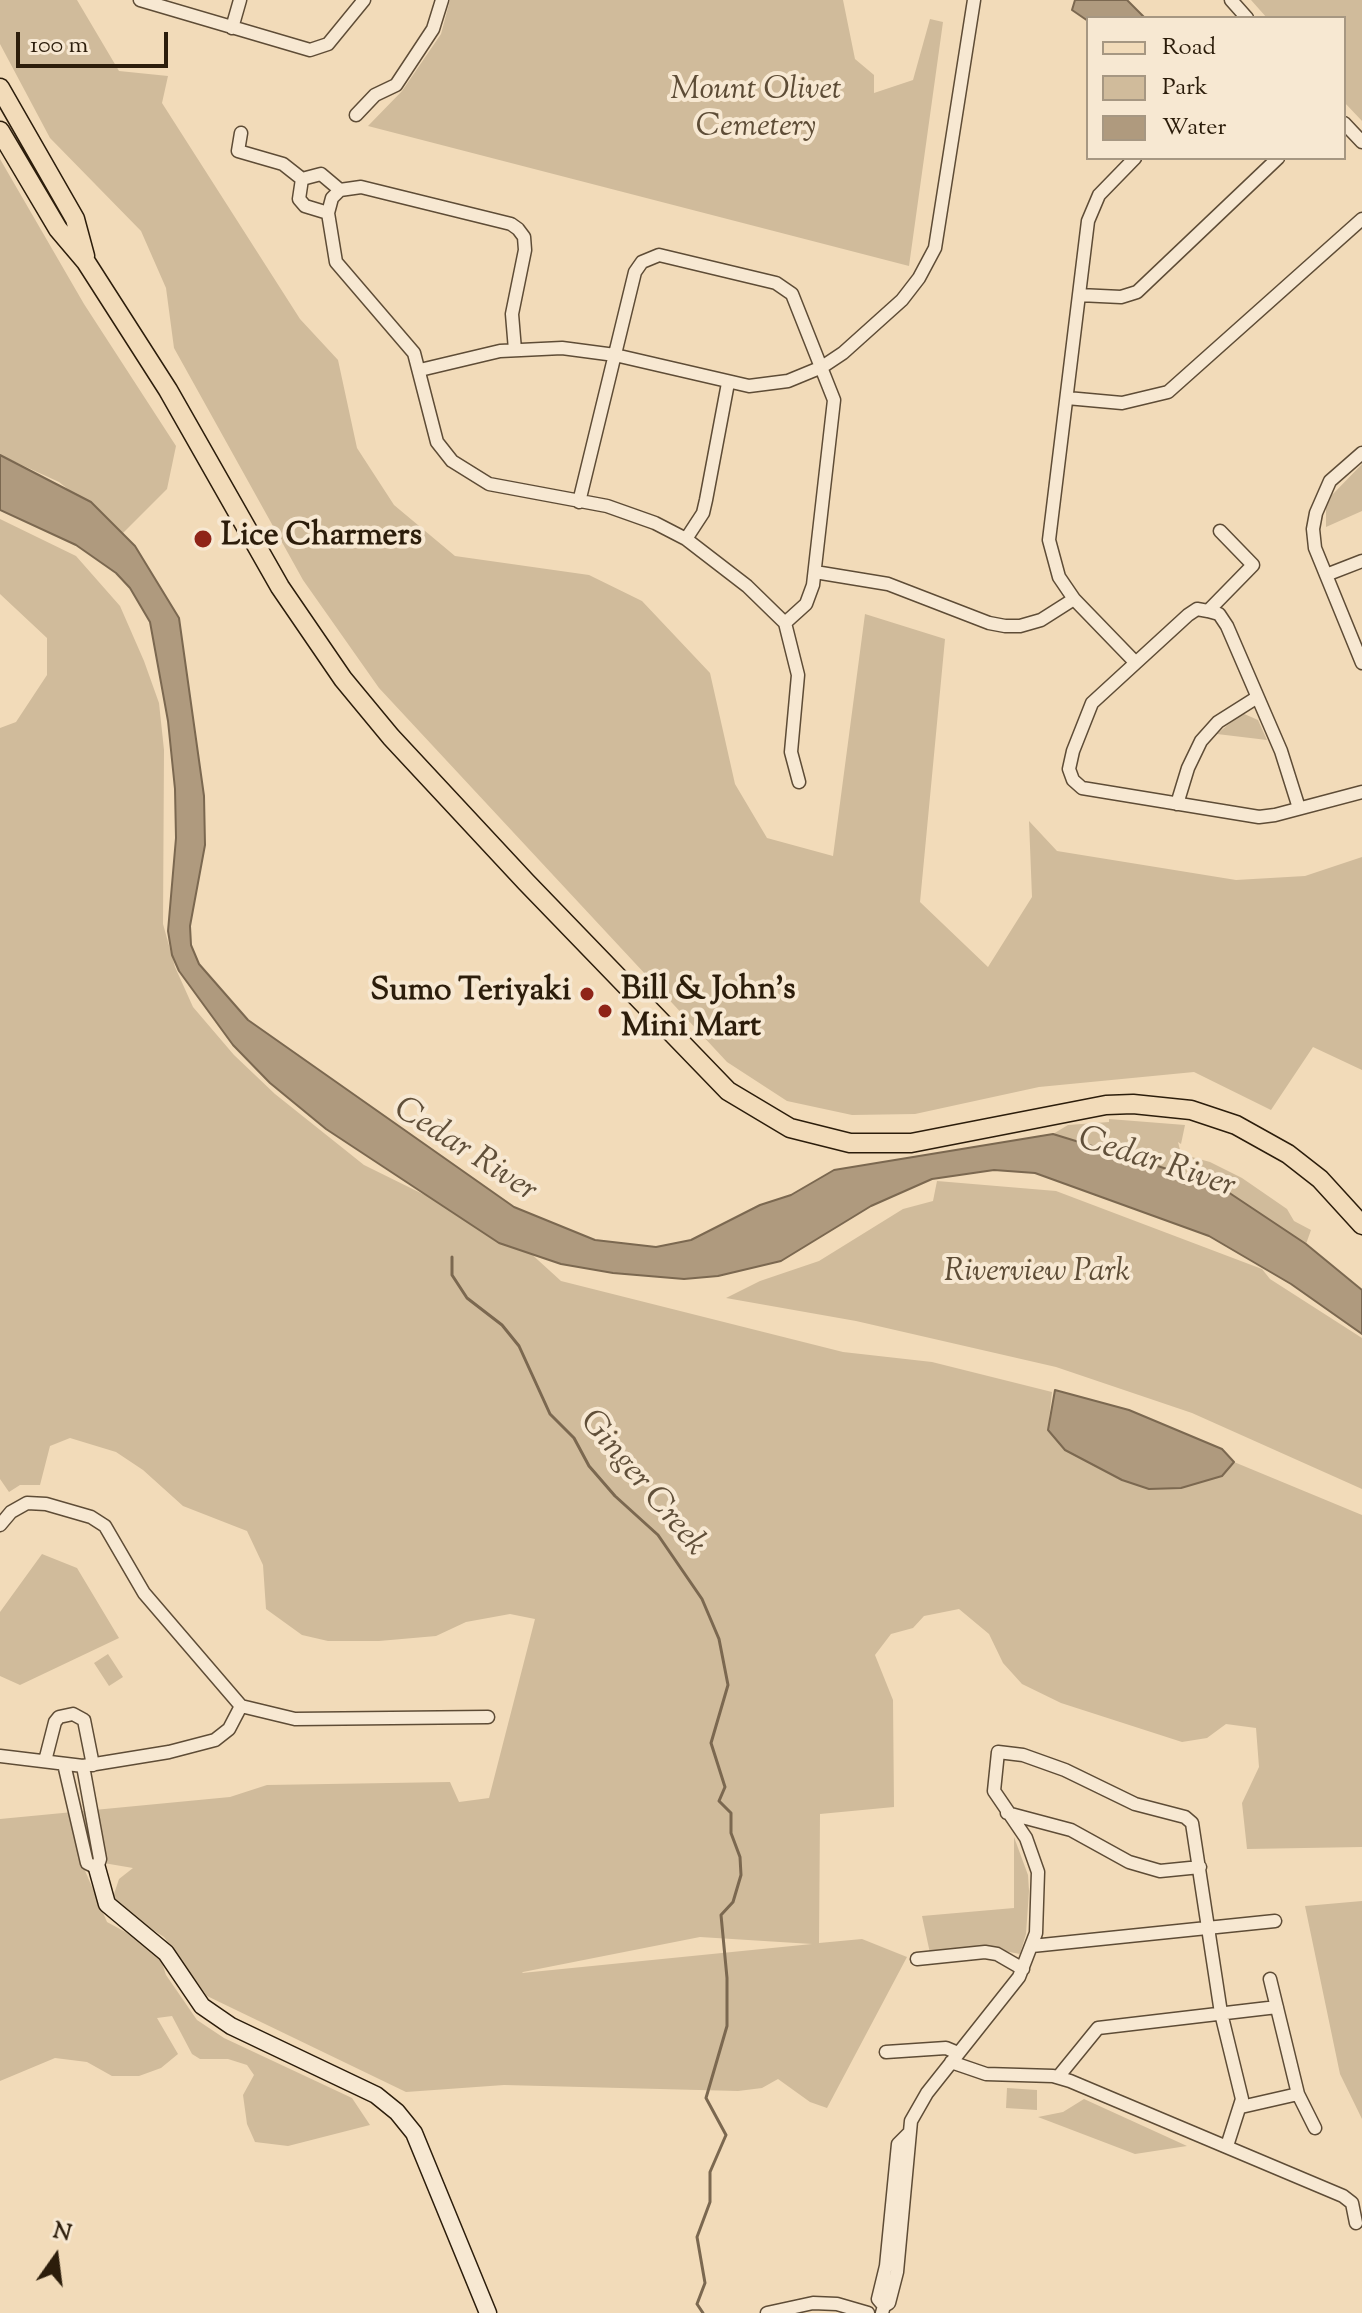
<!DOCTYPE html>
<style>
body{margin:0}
#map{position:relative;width:1362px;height:2313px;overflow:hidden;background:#f2dbb9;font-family:"Sorts Mill Goudy",serif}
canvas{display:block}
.legend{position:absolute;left:1086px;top:16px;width:260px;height:144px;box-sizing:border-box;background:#f7e8d2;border:2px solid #a69782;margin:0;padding:10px 14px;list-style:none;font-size:24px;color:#2c1d0b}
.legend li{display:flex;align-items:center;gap:16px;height:40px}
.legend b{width:40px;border:2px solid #a69782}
.north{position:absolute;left:16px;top:2217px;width:80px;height:80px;-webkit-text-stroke:6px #f7e8d2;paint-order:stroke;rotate:14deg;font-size:22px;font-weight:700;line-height:32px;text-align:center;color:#2c1d0b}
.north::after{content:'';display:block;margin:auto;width:28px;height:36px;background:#2c1d0b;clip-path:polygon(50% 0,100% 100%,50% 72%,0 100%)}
.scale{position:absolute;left:16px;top:32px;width:152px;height:36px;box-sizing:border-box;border:4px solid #2c1d0b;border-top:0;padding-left:10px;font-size:24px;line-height:28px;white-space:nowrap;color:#2c1d0b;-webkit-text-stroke:6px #f7e8d2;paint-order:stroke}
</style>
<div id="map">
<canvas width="1362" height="2313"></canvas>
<ul class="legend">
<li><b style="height:10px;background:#f2dbb9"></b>Road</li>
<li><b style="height:22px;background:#d0bb9b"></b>Park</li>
<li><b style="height:22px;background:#af9a7e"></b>Water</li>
</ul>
<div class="north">N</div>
<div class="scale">100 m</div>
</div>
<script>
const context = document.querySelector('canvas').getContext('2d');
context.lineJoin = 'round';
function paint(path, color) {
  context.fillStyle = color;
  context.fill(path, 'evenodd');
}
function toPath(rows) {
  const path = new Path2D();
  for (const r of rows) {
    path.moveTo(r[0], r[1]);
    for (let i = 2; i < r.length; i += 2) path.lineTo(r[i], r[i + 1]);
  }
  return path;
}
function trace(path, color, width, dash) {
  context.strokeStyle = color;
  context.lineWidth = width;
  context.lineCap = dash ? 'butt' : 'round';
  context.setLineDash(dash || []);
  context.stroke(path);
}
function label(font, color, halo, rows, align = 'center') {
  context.font = font + ' "Sorts Mill Goudy",serif';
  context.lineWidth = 8;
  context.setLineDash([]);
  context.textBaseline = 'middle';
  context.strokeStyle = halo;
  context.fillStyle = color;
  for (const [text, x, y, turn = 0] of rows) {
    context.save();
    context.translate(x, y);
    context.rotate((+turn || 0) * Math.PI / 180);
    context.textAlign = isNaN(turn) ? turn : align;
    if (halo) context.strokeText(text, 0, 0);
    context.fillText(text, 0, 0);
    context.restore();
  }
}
paint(toPath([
 [0,0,77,0,119,71,168,76,162,103,300,319,338,360,357,448,394,505,455,556,589,575,642,601,710,673,735,784,767,838,833,856,865,614,945,639,920,902,988,967,1032,897,1029,821,1057,851,1236,880,1305,876,1362,857,1362,1070,1313,1047,1271,1110,1194,1072,1039,1087,915,1114,852,1115,787,1101,727,1062,379,688,303,580,174,348,166,288,141,231,50,138,0,44],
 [450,0,843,0,855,59,874,75,874,93,913,80,930,19,943,22,909,266,368,126,402,91,441,34],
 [1251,0,1362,0,1362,121,1344,102,1344,18,1267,18],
 [0,159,84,304,176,446,167,489,123,533,59,482,0,455],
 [1362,464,1362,511,1326,527,1326,508,1332,495],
 [0,519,76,556,120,606,144,661,159,703,164,750,163,924,175,967,193,1007,234,1055,275,1094,364,1165,516,1240,561,1281,843,1352,932,1362,1052,1392,1048,1430,1065,1450,1122,1480,1149,1489,1222,1476,1234,1462,1362,1515,1362,1847,1247,1849,1242,1803,1259,1767,1256,1728,1226,1724,1207,1738,1182,1742,1061,1703,1022,1684,1003,1663,989,1634,959,1609,924,1616,913,1628,891,1634,875,1655,893,1700,894,1807,820,1814,819,1943,862,1939,907,1957,827,2108,810,2102,778,2079,762,2088,738,2091,504,2085,406,2092,207,1996,164,1937,124,1911,113,1897,119,1879,133,1868,80,1859,107,1922,142,1941,160,1957,166,1975,197,2020,224,2038,352,2098,370,2125,288,2146,255,2142,247,2124,243,2095,254,2075,247,2065,228,2059,200,2059,192,2054,172,2016,157,2018,178,2054,161,2068,139,2076,112,2076,87,2062,55,2058,0,2081,0,1819,230,1797,267,1785,450,1782,459,1802,489,1798,535,1619,510,1614,466,1622,436,1636,379,1641,328,1641,302,1635,266,1609,263,1565,247,1531,183,1506,143,1470,116,1452,70,1438,50,1446,40,1485,20,1485,9,1492,0,1479,0,728,16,722,47,675,47,638,0,594],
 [700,1937,812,1944,522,1973,523,1972],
 [1242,713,1258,720,1267,740,1217,734],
 [1109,1119,1185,1125,1181,1144,1178,1142,1181,1154,1210,1162,1242,1178,1287,1209,1294,1221,1311,1230,1306,1244,1216,1184,1053,1134,1068,1125,1109,1122],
 [937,1181,1056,1191,1262,1269,1270,1279,1362,1338,1362,1489,1192,1413,1056,1367,856,1321,726,1298,760,1281,819,1261,903,1209,933,1201],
 [42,1554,77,1568,119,1638,20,1685,0,1676,0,1612],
 [108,1654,123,1677,109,1686,94,1663],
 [1014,1837,1028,1875,1029,1891,1026,1934,1020,1954,983,1947,930,1953,922,1916,1014,1908],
 [1362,1901,1362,2119,1340,2074,1305,1906],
 [1007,2088,1037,2090,1037,2110,1006,2108],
 [1084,2099,1187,2146,1135,2154,1038,2117,1063,2112]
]), '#d0bb9b');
const water = toPath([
 [1075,0,1127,0,1145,18,1088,21,1072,10,1075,0],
 [0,455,91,502,135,546,179,618,204,796,205,845,190,926,191,945,199,964,248,1020,514,1207,595,1240,656,1247,691,1240,760,1205,791,1195,834,1170,1053,1134,1216,1184,1306,1244,1362,1290,1362,1334,1291,1284,1209,1236,1035,1173,994,1170,932,1179,871,1206,781,1261,718,1276,684,1279,613,1273,561,1264,499,1243,326,1129,270,1083,233,1045,179,971,172,955,168,931,176,838,175,789,168,721,150,622,130,588,116,573,76,545,0,510,0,455],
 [1055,1390,1129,1410,1222,1449,1234,1462,1222,1476,1181,1488,1149,1489,1122,1480,1065,1450,1048,1430,1055,1390]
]);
paint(water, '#af9a7e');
trace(water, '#7b6850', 2);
trace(toPath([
 [452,1257,452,1275,467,1298,502,1325,519,1346,550,1414,574,1438,589,1466,615,1496,658,1535,702,1599,719,1639,728,1685,711,1743,725,1787,719,1801,731,1813,731,1833,740,1857,741,1875,733,1902,721,1915,727,1978,727,2026,706,2098,726,2135,710,2172,710,2202,697,2237,705,2283,697,2304,703,2313]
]), '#7b6850', 3);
const street = toPath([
 [140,0,310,50,328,44,364,0],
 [1231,0,1247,18],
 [232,28,240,0],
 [356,115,375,95,396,85,433,29,442,0],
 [1344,123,1362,142],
 [241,133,238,151,283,164,302,179,321,174,340,190,361,187,511,224,518,229,524,237,525,250,512,314,515,350],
 [302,179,299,199,305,206,328,213],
 [340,190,332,198,328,213,336,262,414,353,437,442,452,461,489,484,607,506,655,523,686,539,747,586,785,623],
 [1079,295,1121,297,1137,292,1278,158],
 [420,370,500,351,562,348,615,355,749,386,788,381,822,367,843,353,902,300,919,278,935,248,974,0],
 [1067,398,1122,403,1168,392,1362,219],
 [1362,453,1330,481,1316,513,1313,529,1315,548,1362,663],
 [579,502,635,272,642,262,659,255,776,283,792,294,834,400,813,585,806,604,785,623,798,675,791,752,799,782],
 [686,539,703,513,706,500,728,383],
 [815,572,888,584,989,623,1005,626,1020,626,1041,620,1074,599],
 [1326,575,1362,561],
 [1208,611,1253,565,1220,531],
 [1134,661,1074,599,1059,577,1049,540,1088,221,1099,195,1135,158],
 [1177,804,1188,768,1201,741,1218,722,1256,698],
 [1299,808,1281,751,1227,626,1219,614,1208,611,1197,609,1188,615,1092,703,1073,751,1069,769,1073,780,1082,788,1259,817,1275,815,1362,792],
 [0,1525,11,1512,27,1503,46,1504,91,1517,105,1526,144,1593,241,1706,295,1719,488,1717],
 [0,1756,83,1766,169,1752,215,1740,229,1729,241,1706],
 [45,1761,55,1722,59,1717,73,1714,84,1720,93,1765],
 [64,1764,87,1863,97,1868,100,1859,83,1766],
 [1007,1813,1071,1830,1129,1862,1160,1871,1200,1867],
 [1032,1946,1275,1921],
 [917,1959,985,1952,997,1954,1023,1969],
 [1270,1979,1298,2094,1315,2128],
 [886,2052,946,2048,958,2053],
 [951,2062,986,2074,1053,2076,1070,2081,1343,2196,1352,2203,1356,2223],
 [1058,2077,1098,2028,1277,2007],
 [1241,2107,1298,2094],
 [884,2306,878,2299,886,2266,898,2144,908,2134],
 [767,2313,813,2303,837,2304,868,2313],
 [882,2313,884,2306,889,2303,897,2272,911,2121,927,2093,1019,1977,1036,1933,1038,1872,1026,1838,994,1791,998,1752,1023,1755,1065,1770,1135,1804,1185,1817,1192,1823,1221,2013,1242,2099,1227,2146]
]);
const secondary = toPath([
 [97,1868,107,1904,166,1953,202,2006,231,2026,376,2095,397,2112,414,2133,488,2313]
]);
const primary = toPath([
 [0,88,75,219,85,256],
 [0,131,58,229,86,262,168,390,280,587,343,679,391,737,526,882,728,1091,790,1128,850,1143,911,1143,1106,1105,1133,1104,1191,1110,1236,1125,1288,1154,1320,1179,1362,1225]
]);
trace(street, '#5e4c36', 15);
trace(secondary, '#2c1d0b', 19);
trace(primary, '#2c1d0b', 21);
trace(street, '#f7e8d2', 12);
trace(secondary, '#f7e8d2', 16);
trace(primary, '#f2dbb9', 18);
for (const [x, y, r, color] of [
 [203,539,10,"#8f2418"],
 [587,994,8,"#8f2418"],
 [605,1011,8,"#8f2418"]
]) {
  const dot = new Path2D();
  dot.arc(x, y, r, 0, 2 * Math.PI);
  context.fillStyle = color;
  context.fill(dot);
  trace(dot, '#f7e8d2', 3);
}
label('italic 32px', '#5d4c36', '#f7e8d2', [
 ["Mount Olivet",756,93],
 ["Cemetery",756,130],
 ["Riverview Park",1037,1275]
]);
label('bold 32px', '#2c1d0b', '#f7e8d2', [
 ["Lice Charmers",221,539],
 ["Bill & John's",621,993],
 ["Mini Mart",621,1030],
 ["Sumo Teriyaki",571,994,"right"]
], 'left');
label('italic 34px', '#604f39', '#f7e8d2', [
 ["Cedar River",464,1152,33],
 ["Cedar River",1156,1165,18],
 ["Ginger Creek",641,1485,50]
]);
</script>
